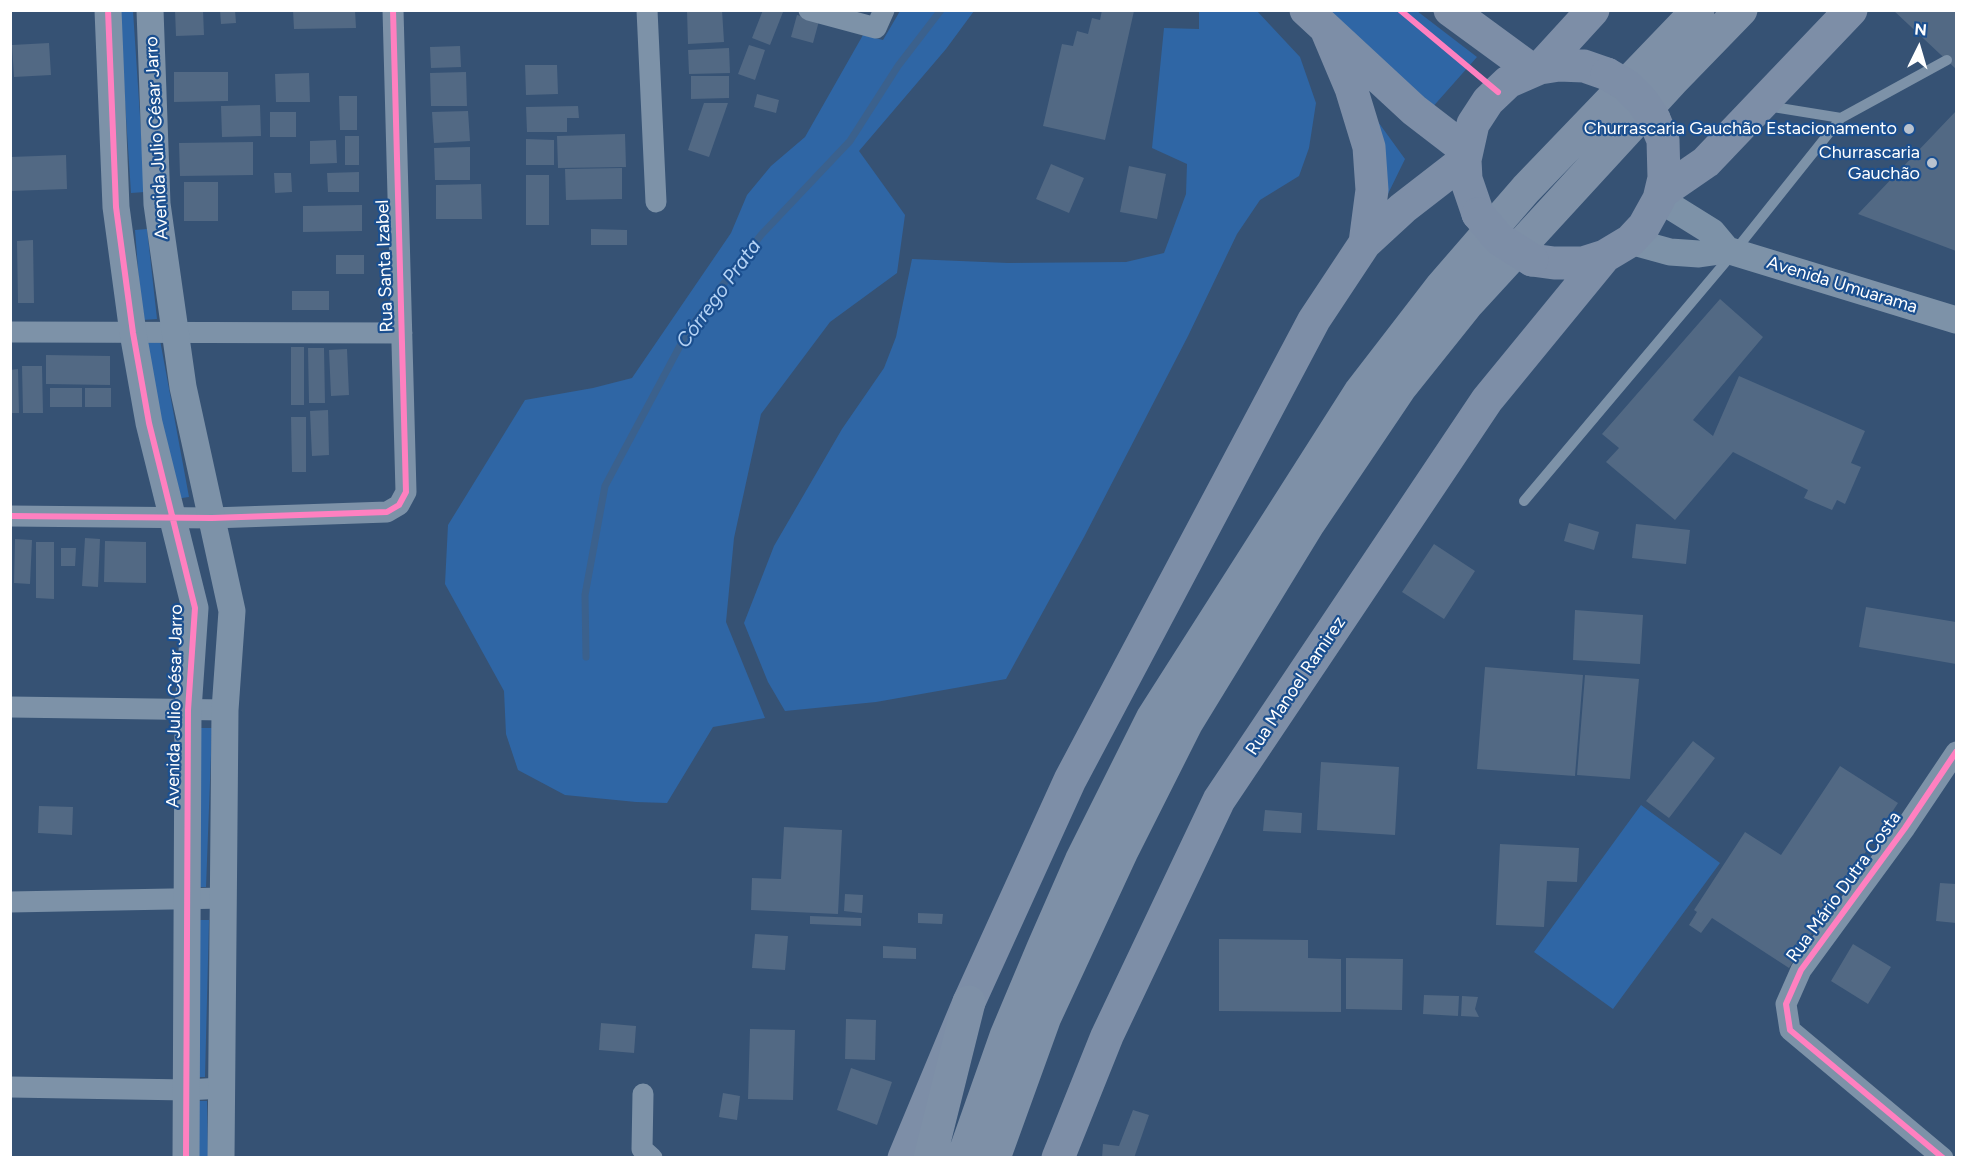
<!DOCTYPE html>
<meta charset="utf-8">
<style>
body{margin:0}
#map{position:relative;width:1967px;height:1168px;overflow:hidden;background:#365274;font-family:Figtree,sans-serif}
canvas{display:block}
.frame{position:absolute;inset:0;border:12px solid #fff;pointer-events:none}
.north{position:absolute;left:1889px;top:18px;width:60px;height:60px;-webkit-text-stroke:4px #1b4f8f;paint-order:stroke;rotate:5deg;font-size:16px;font-weight:700;line-height:24px;text-align:center;color:#fff}
.north::after{content:'';display:block;margin:auto;width:21px;height:27px;background:#fff;clip-path:polygon(50% 0,100% 100%,50% 72%,0 100%)}
</style>
<div id="map">
<canvas width="1967" height="1168"></canvas>
<div class="frame"></div>
<div class="north">N</div>
</div>
<script>
const context = document.querySelector('canvas').getContext('2d');
context.lineJoin = 'round';
function paint(path, color) {
  context.fillStyle = color;
  context.fill(path, 'evenodd');
}
function toPath(rows) {
  const path = new Path2D();
  for (const r of rows) {
    path.moveTo(r[0], r[1]);
    for (let i = 2; i < r.length; i += 2) path.lineTo(r[i], r[i + 1]);
  }
  return path;
}
function trace(path, color, width, dash) {
  context.strokeStyle = color;
  context.lineWidth = width;
  context.lineCap = dash ? 'butt' : 'round';
  context.setLineDash(dash || []);
  context.stroke(path);
}
function label(font, color, halo, rows, align = 'center') {
  context.font = font + ' Figtree,sans-serif';
  context.lineWidth = 4.5;
  context.setLineDash([]);
  context.textBaseline = 'middle';
  context.strokeStyle = halo;
  context.fillStyle = color;
  for (const [text, x, y, turn = 0] of rows) {
    context.save();
    context.translate(x, y);
    context.rotate((+turn || 0) * Math.PI / 180);
    context.textAlign = isNaN(turn) ? turn : align;
    if (halo) context.strokeText(text, 0, 0);
    context.fillText(text, 0, 0);
    context.restore();
  }
}
paint(toPath([
 [119,11,133,11,145,192,131,193],
 [900,11,974,11,946,49,859,151,905,215,897,273,830,322,761,414,734,538,726,622,765,718,713,727,667,803,636,802,565,795,518,770,506,734,504,691,445,584,448,525,525,400,593,388,632,378,731,233,747,195,771,166,805,137,863,35,883,40],
 [1199,11,1257,11,1300,57,1316,103,1309,148,1299,176,1260,200,1237,234,1188,336,1084,537,1006,679,876,702,785,711,768,682,744,623,774,546,842,429,884,368,896,337,912,259,1008,263,1126,262,1164,253,1186,194,1187,164,1152,148,1164,28,1199,29],
 [1318,11,1417,11,1477,57,1430,110],
 [1368,108,1405,159,1384,202],
 [147,229,157,319,142,320,135,230],
 [160,340,189,497,175,499,147,343],
 [198,728,212,728,206,887,192,887],
 [1641,805,1720,863,1613,1009,1534,952],
 [199,920,209,920,205,1077,196,1077],
 [198,1101,207,1101,208,1157,198,1157]
]), '#2f66a5');
trace(toPath([
 [586,657,585,595,605,486,689,329,761,235,850,141,898,66,941,10]
]), '#3b618d', 7);
paint(toPath([
 [175,10,203,10,204,35,176,36],
 [220,10,235,10,236,23,221,24],
 [293,10,355,10,356,28,294,29],
 [687,10,722,10,724,42,688,44],
 [763,10,783,12,770,45,752,38],
 [1102,10,1134,11,1105,140,1043,126,1062,44,1073,46,1077,31,1088,34,1092,18,1100,20],
 [1893,10,1956,10,1956,69],
 [797,15,819,21,813,43,791,37],
 [49,43,51,75,14,77,12,45],
 [749,45,765,50,755,80,738,74],
 [460,46,461,67,431,68,430,47],
 [729,48,730,73,689,74,688,50],
 [525,65,557,65,558,94,526,95],
 [174,72,228,72,228,101,174,102],
 [466,72,467,106,431,106,430,73],
 [309,73,310,102,276,102,275,74],
 [691,76,729,76,729,98,691,99],
 [757,94,779,100,776,113,754,107],
 [339,96,357,96,357,130,340,130],
 [704,103,728,103,709,157,688,150],
 [260,105,261,136,222,137,221,106],
 [578,106,579,118,567,118,567,132,527,132,526,107],
 [468,111,470,141,434,143,432,112],
 [1956,111,1956,251,1858,214],
 [270,112,296,112,296,137,270,137],
 [625,134,626,167,558,168,557,136],
 [345,136,359,136,359,165,345,165],
 [526,139,554,140,554,165,526,165],
 [336,140,337,163,310,164,310,141],
 [253,142,253,175,180,176,179,143],
 [470,147,470,180,435,180,434,148],
 [66,155,67,189,10,191,10,157],
 [1051,164,1084,178,1069,213,1036,199],
 [1129,166,1166,174,1157,219,1120,212],
 [622,168,622,199,566,200,565,169],
 [359,172,359,192,328,192,327,173],
 [274,173,291,173,292,192,275,193],
 [526,175,549,175,549,225,526,225],
 [184,182,218,182,218,221,184,221],
 [481,184,482,219,436,219,436,185],
 [362,205,362,231,303,232,303,206],
 [591,229,627,230,627,245,591,245],
 [33,240,34,303,18,303,17,241],
 [336,255,364,255,364,274,336,274],
 [292,291,329,291,329,310,292,310],
 [1720,299,1763,337,1693,420,1713,436,1739,376,1865,431,1851,463,1861,467,1845,504,1837,500,1832,510,1804,498,1808,490,1733,452,1675,520,1606,462,1619,448,1602,434],
 [291,347,304,347,304,405,291,405],
 [308,348,324,348,325,403,309,403],
 [347,349,349,395,331,396,329,350],
 [46,355,110,356,110,385,46,384],
 [22,366,42,366,43,413,23,413],
 [18,369,19,413,10,413,10,370],
 [50,388,82,388,82,407,50,407],
 [85,388,111,388,111,407,85,407],
 [328,410,329,455,312,456,310,411],
 [291,417,306,417,306,472,292,472],
 [1569,523,1599,532,1594,550,1564,541],
 [1636,524,1690,530,1686,564,1632,558],
 [85,538,100,539,98,587,82,586],
 [15,539,32,540,30,584,14,583],
 [105,541,146,542,146,583,104,582],
 [36,542,54,542,54,599,36,598],
 [1434,544,1475,571,1444,619,1402,592],
 [61,548,76,548,75,566,61,566],
 [1866,607,1956,622,1956,664,1859,647],
 [1575,610,1643,615,1640,664,1573,660],
 [1485,667,1583,675,1575,776,1477,769],
 [1585,675,1639,679,1630,779,1577,775],
 [1693,741,1715,758,1669,818,1646,801],
 [1321,762,1399,767,1395,835,1317,830],
 [1840,766,1898,803,1789,968,1712,918,1701,933,1689,925,1697,912,1694,910,1745,832,1781,855],
 [39,806,73,807,72,835,38,833],
 [1265,810,1302,813,1301,833,1263,831],
 [784,827,842,830,838,914,751,910,752,878,781,879],
 [1500,844,1579,848,1577,882,1547,881,1544,927,1496,925],
 [1940,883,1956,884,1956,923,1936,921],
 [845,894,863,895,862,913,844,911],
 [918,913,943,914,942,924,918,923],
 [810,916,861,918,861,926,810,924],
 [755,934,788,936,785,970,752,968],
 [1219,939,1308,940,1308,958,1341,959,1341,1012,1219,1011],
 [1853,944,1891,967,1868,1004,1831,981],
 [883,946,916,948,916,959,883,958],
 [1346,958,1403,959,1402,1010,1346,1009],
 [1424,995,1459,996,1458,1016,1423,1014],
 [1462,996,1478,997,1475,1009,1479,1017,1461,1016],
 [846,1019,876,1020,875,1060,845,1059],
 [601,1023,636,1026,634,1053,599,1050],
 [750,1029,795,1030,793,1100,748,1099],
 [851,1068,892,1082,877,1125,837,1110],
 [723,1093,740,1096,737,1120,719,1117],
 [1133,1110,1149,1115,1134,1158,1102,1158,1103,1144,1119,1146]
]), '#526984');
trace(toPath([
 [1767,106,1841,118],
 [1524,501,1734,252,1841,118,1947,60]
]), '#7d92a8', 10);
trace(toPath([
 [647,10,656,202],
 [809,10,876,28,884,10],
 [10,332,402,333],
 [10,516,212,518,387,512,399,505,406,492,393,10],
 [10,707,225,710],
 [10,902,225,898],
 [10,1087,187,1090,221,1088],
 [643,1094,642,1149,652,1158],
 [1943,1158,1790,1030,1786,1004,1801,970,1905,828,1956,752]
]), '#7d92a8', 21);
trace(toPath([
 [108,10,116,207,133,333,149,423,195,608,188,710,186,1158],
 [150,10,157,204,183,387,232,611,225,710,221,1158],
 [1659,199,1712,232,1727,250],
 [1630,241,1670,252,1699,254,1727,250,1956,320]
]), '#7d92a8', 27);
trace(toPath([
 [1306,10,1414,110,1466,150],
 [1450,10,1532,70],
 [1327,31,1351,88,1369,147,1372,190,1365,243],
 [1540,68,1593,10],
 [1661,193,1706,162,1851,10],
 [1478,214,1466,179,1465,160,1473,124,1488,101,1508,82,1540,68,1559,65,1584,66,1607,74],
 [1532,260,1554,263,1583,263,1605,256,1630,241,1644,226,1659,199,1664,178,1663,140,1654,119],
 [904,1158,969,1002,1070,780,1314,320,1365,243,1403,208,1465,160],
 [1058,1158,1107,1036,1219,800,1487,400,1605,256]
]), '#7d8ea7', 33);
trace(toPath([
 [930,1158,969,1002],
 [963,1158,1006,1036,1043,948,1081,861,1153,717,1360,392,1441,287,1526,189,1698,10],
 [994,1158,1045,1017,1122,851,1186,724,1309,523,1400,388,1468,303,1672,81,1741,10]
]), '#7e90a7', 33);
trace(toPath([
 [1607,74,1626,85,1642,101,1654,119],
 [1478,214,1499,239,1532,260]
]), '#7d8ea7', 33);
trace(toPath([
 [108,10,116,207,133,333,149,423,195,608,188,710,186,1158],
 [1400,10,1498,92],
 [10,516,212,518,387,512,399,505,406,492,393,10],
 [1943,1158,1790,1030,1786,1004,1801,970,1905,828,1956,752]
]), '#ff80c0', 6);
for (const [x, y, r, color] of [
 [1909,129,6,"#b9c2ce"],
 [1932,163,6,"#b9c2ce"]
]) {
  const dot = new Path2D();
  dot.arc(x, y, r, 0, 2 * Math.PI);
  context.fillStyle = color;
  context.fill(dot);
  trace(dot, '#1b4f8f', 2);
}
label('18px', '#fff', '#1b4f8f', [
 ["Churrascaria Gauchão Estacionamento",1897,129],
 ["Churrascaria",1920,153],
 ["Gauchão",1920,174]
], 'right');
label('18px', '#fff', '#1b4f8f', [
 ["Avenida Julio César Jarro",157,138,-93],
 ["Rua Santa Izabel",385,266,-92],
 ["Avenida Umuarama",1842,285,17],
 ["Rua Manoel Ramirez",1296,686,-56],
 ["Avenida Julio César Jarro",175,706,-89],
 ["Rua Mário Dutra Costa",1844,887,-54]
]);
label('italic 20px', '#b5d3f5', '#1b4f8f', [
 ["Córrego Prata",719,294,-54]
]);
</script>
